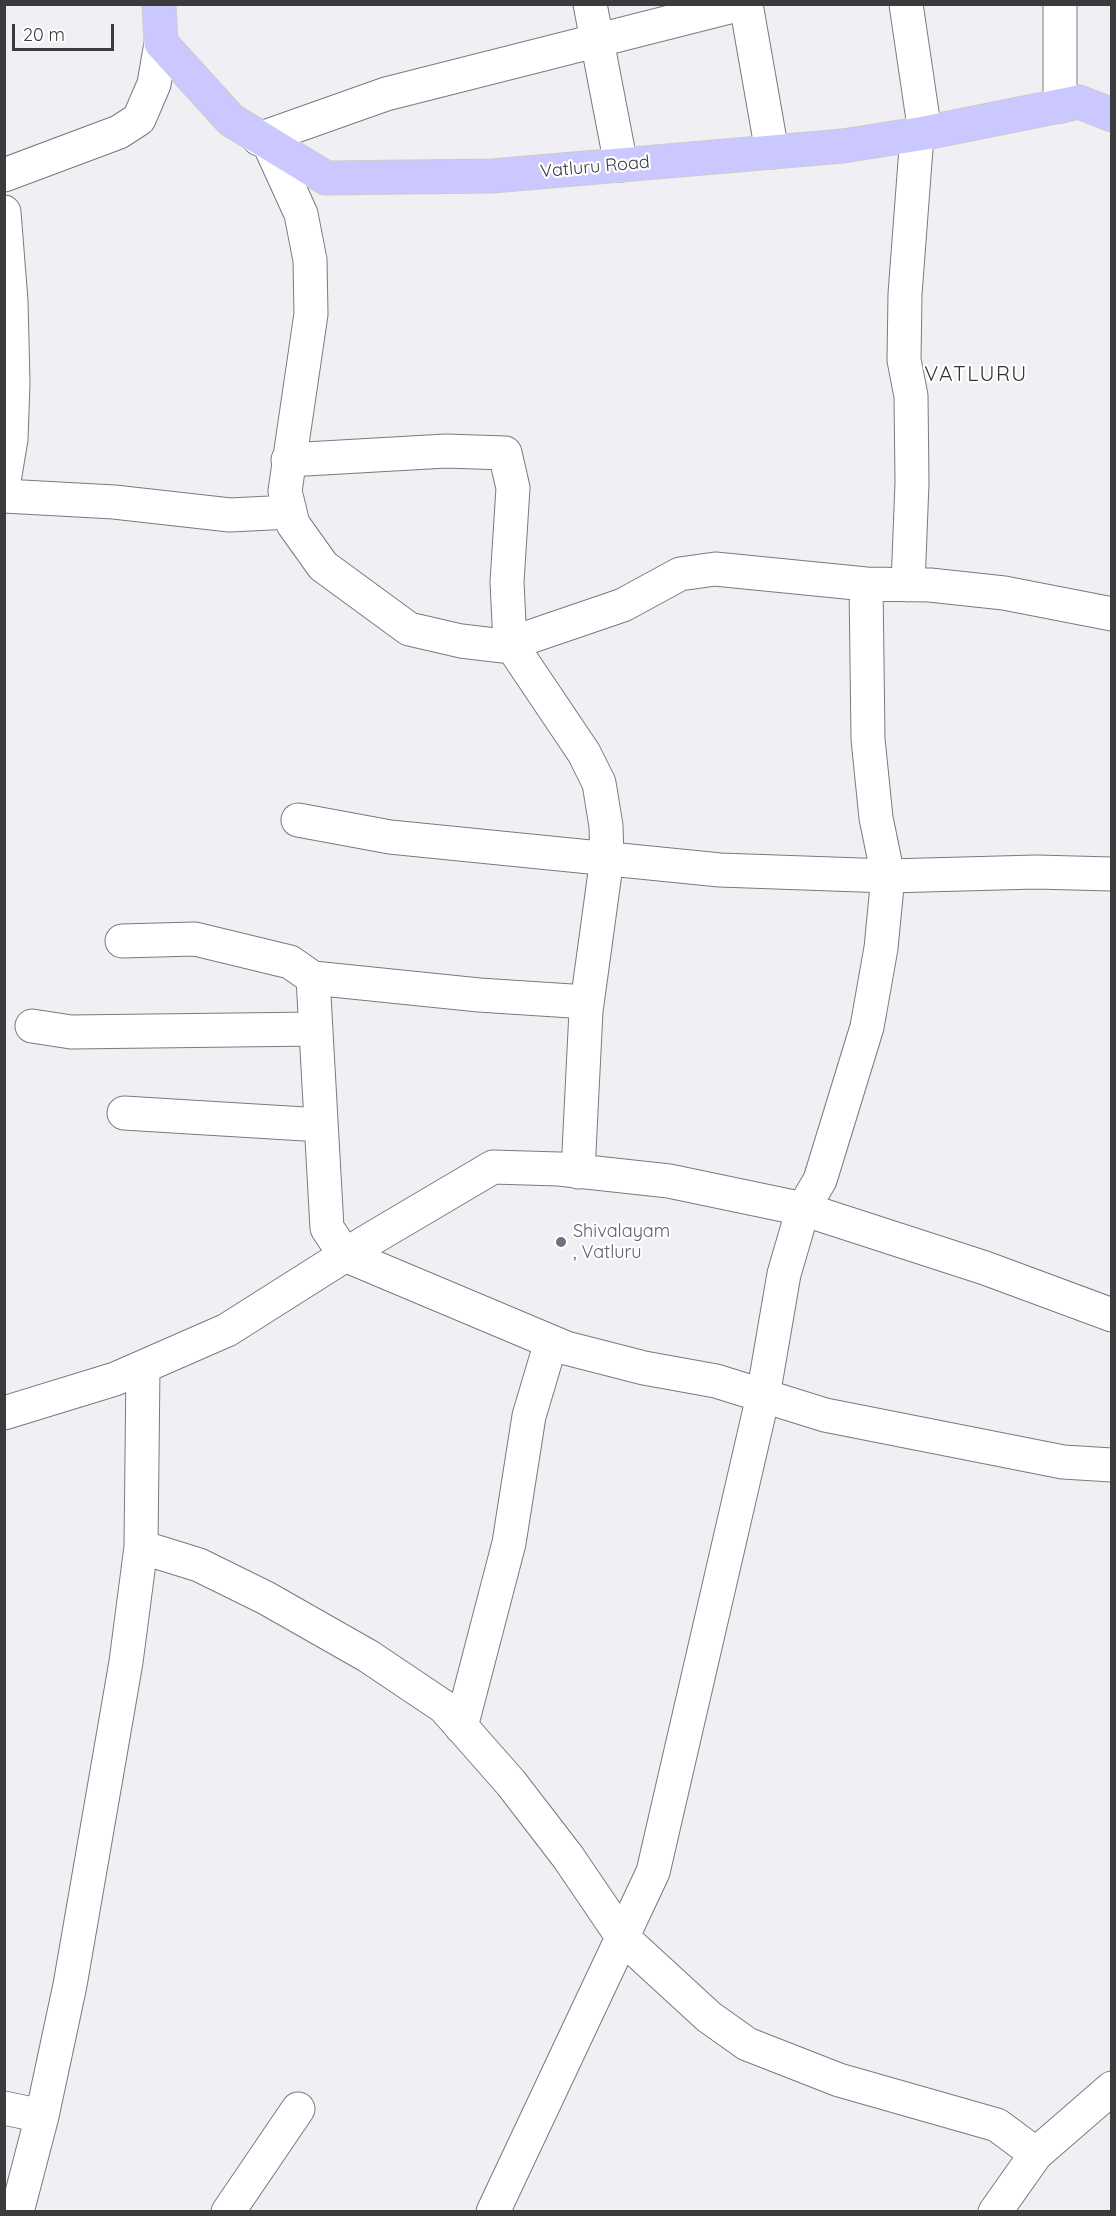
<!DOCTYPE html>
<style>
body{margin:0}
#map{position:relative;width:1116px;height:2216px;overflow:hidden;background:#efeff4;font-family:Quicksand,sans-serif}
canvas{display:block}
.frame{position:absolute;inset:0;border:6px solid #3b3b3d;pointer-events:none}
.scale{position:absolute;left:12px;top:24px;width:102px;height:27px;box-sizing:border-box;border:3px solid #3b3b3d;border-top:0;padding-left:8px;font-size:18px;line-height:21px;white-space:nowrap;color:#3b3b3d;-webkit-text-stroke:4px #fff;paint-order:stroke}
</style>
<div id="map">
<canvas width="1116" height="2216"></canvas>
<div class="frame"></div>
<div class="scale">20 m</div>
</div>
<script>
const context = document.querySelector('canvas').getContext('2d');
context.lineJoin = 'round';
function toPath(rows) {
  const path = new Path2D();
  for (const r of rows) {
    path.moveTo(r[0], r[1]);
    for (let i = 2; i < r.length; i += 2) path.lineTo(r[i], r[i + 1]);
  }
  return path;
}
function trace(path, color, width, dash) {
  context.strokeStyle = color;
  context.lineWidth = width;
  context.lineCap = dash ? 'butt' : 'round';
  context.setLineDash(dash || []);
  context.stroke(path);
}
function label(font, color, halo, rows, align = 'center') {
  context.font = font + ' Quicksand,sans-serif';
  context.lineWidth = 4.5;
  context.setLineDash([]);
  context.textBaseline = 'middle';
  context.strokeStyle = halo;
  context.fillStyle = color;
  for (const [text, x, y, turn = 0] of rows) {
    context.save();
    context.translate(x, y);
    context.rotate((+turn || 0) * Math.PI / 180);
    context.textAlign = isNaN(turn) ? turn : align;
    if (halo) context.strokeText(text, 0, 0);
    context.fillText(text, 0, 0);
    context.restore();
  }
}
const minor = toPath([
 [590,4,621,165],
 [746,4,772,152],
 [906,4,925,133],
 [1060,4,1060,106],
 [259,139,386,94,741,4],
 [270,146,301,214,310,260,311,314,285,491,293,524,323,566,409,629,461,641,503,646,623,605,680,574,715,569,866,584,930,585,1004,593,1112,614],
 [4,175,119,132,139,119,154,84,161,43],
 [4,212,11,301,13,383,11,439,4,481],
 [288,460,446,451,505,453,513,488,507,582,510,643,584,753,599,783,606,826,607,858,586,1011,578,1172],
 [4,496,114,502,230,515,290,512],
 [908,585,912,483,911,396,904,360,905,294,917,135],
 [298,820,390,837,720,870,888,876,1036,872,1112,874],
 [122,941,195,939,290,962,313,978,479,995,587,1002],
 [313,978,327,1228,345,1255,566,1348,644,1368,716,1381,825,1415,1063,1462,1112,1465],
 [32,1026,71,1032,316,1029],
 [124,1113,321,1125],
 [4,1413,115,1379,227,1330,366,1242,493,1167,559,1169,669,1181,803,1209,985,1268,1112,1315],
 [141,1547,199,1565,266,1598,368,1656,444,1707,511,1783,568,1857,623,1938,709,2017,747,2044,839,2080,997,2125,1036,2154],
 [461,1727,509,1543,529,1416,551,1342],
 [4,2108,42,2116],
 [17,2212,42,2116,70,1985,126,1662,141,1547,143,1367],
 [228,2212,298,2109],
 [493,2212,653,1872,763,1396,784,1274,803,1209,820,1180,867,1027,881,948,888,876,876,818,868,739,866,584],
 [995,2212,1036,2154,1112,2088]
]);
const major = toPath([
 [159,4,161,43,231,120,326,178,492,176,843,146,925,133,1079,102,1112,115]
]);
trace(minor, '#7a7a7e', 35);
trace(major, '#cccccd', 35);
trace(minor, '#fff', 33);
trace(major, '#cbc8ff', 33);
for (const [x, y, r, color] of [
 [561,1242,6,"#6b7280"]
]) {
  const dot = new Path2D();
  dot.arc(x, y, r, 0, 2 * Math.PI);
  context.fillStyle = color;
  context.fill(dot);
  trace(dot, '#fff', 2);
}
label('18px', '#3b3b3d', '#fff', [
 ["Vatluru Road",595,167,-5]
]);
label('18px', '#5b616d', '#fff', [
 ["Shivalayam",573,1232],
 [", Vatluru",573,1253]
], 'left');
context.letterSpacing = '1.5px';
label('21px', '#333337', '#fff', [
 ["VATLURU",976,375]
]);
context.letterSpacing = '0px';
</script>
